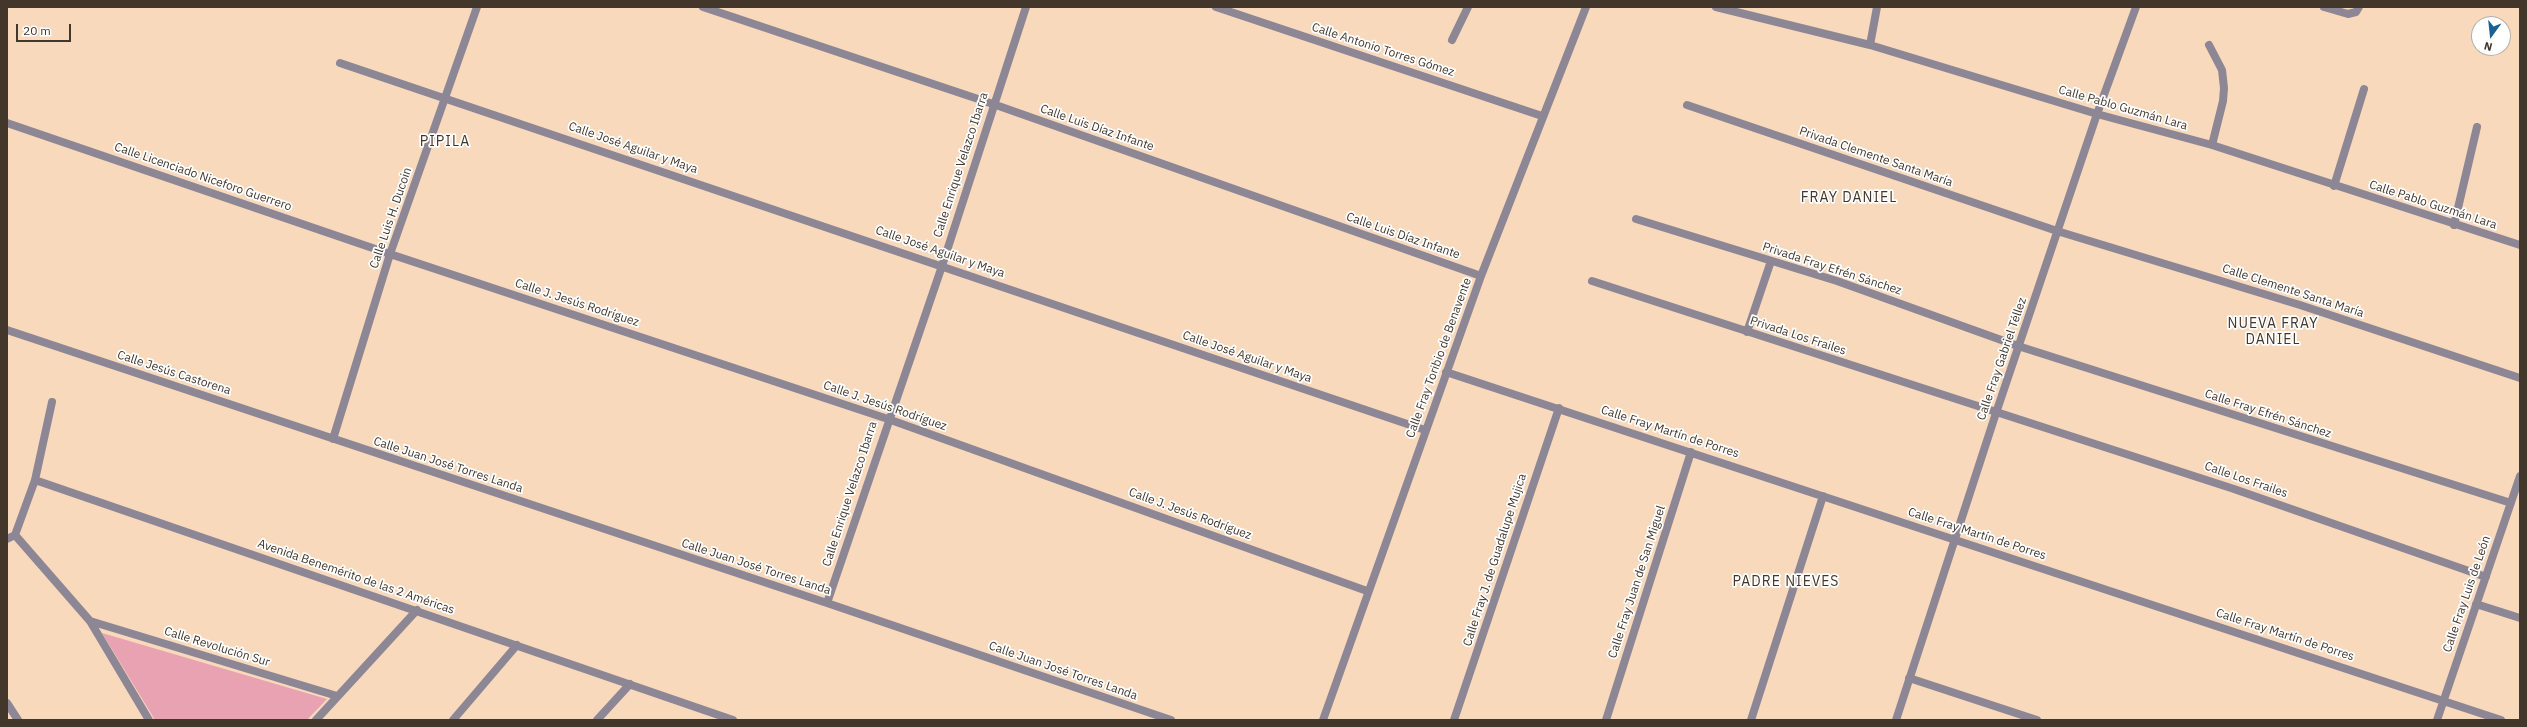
<!DOCTYPE html>
<meta charset="utf-8">
<style>
body{margin:0}
#map{position:relative;width:2527px;height:727px;overflow:hidden;background:#f8d9bc;font-family:"IBM Plex Sans",sans-serif}
canvas{display:block}
.frame{position:absolute;inset:0;border:8px solid #43372c;pointer-events:none}
.north{position:absolute;left:2471px;top:16px;width:40px;height:40px;box-sizing:border-box;background:#fff;border:1px solid #b4afab;border-radius:50%;rotate:195deg;font-size:11px;font-weight:700;line-height:16px;text-align:center;color:#43372c}
.north::after{content:'';display:block;margin:auto;width:14px;height:18px;background:#196195;clip-path:polygon(50% 0,100% 100%,50% 72%,0 100%)}
.scale{position:absolute;left:16px;top:24px;width:55px;height:18px;box-sizing:border-box;border:2px solid #43372c;border-top:0;padding-left:5px;font-size:12px;line-height:14px;white-space:nowrap;color:#43372c;-webkit-text-stroke:3px #fff;paint-order:stroke}
</style>
<div id="map">
<canvas width="2527" height="727"></canvas>
<div class="frame"></div>
<div class="north">N</div>
<div class="scale">20 m</div>
</div>
<script>
const context = document.querySelector('canvas').getContext('2d');
context.lineJoin = 'round';
function paint(path, color) {
  context.fillStyle = color;
  context.fill(path, 'evenodd');
}
function toPath(rows) {
  const path = new Path2D();
  for (const r of rows) {
    path.moveTo(r[0], r[1]);
    for (let i = 2; i < r.length; i += 2) path.lineTo(r[i], r[i + 1]);
  }
  return path;
}
function trace(path, color, width, dash) {
  context.strokeStyle = color;
  context.lineWidth = width;
  context.lineCap = dash ? 'butt' : 'round';
  context.setLineDash(dash || []);
  context.stroke(path);
}
function label(font, color, halo, rows, align = 'center') {
  context.font = font + ' "IBM Plex Sans",sans-serif';
  context.lineWidth = 3.5;
  context.setLineDash([]);
  context.textBaseline = 'middle';
  context.strokeStyle = halo;
  context.fillStyle = color;
  for (const [text, x, y, turn = 0] of rows) {
    context.save();
    context.translate(x, y);
    context.rotate((+turn || 0) * Math.PI / 180);
    context.textAlign = isNaN(turn) ? turn : align;
    if (halo) context.strokeText(text, 0, 0);
    context.fillText(text, 0, 0);
    context.restore();
  }
}
paint(toPath([
 [102,633,327,699,307,720,155,720]
]), '#e9a2b1');
trace(toPath([
 [703,7,993,104,1481,276],
 [1216,7,1542,116],
 [1716,7,1870,45,2097,114,2212,145,2520,245],
 [2324,7,2348,14,2356,12,2359,7],
 [1452,40,1468,7],
 [1870,45,1877,7],
 [2209,45,2222,70,2224,88,2223,101,2212,145],
 [340,63,1425,430],
 [1687,105,2057,231,2300,305,2520,378],
 [7,123,390,254,888,419,1367,591],
 [2334,186,2364,89],
 [1636,219,1837,281,2018,346,2511,503],
 [2454,225,2477,127],
 [1592,281,2234,489,2486,577],
 [7,330,827,603,1171,720],
 [1747,332,1771,261],
 [1446,372,2501,720],
 [333,439,390,254,477,7],
 [35,480,733,720],
 [15,535,90,621,149,720],
 [7,539,15,535,35,480,52,402],
 [827,603,942,266,1026,7],
 [2476,604,2520,618],
 [90,621,337,696],
 [1909,678,2037,720],
 [7,703,18,720],
 [316,720,417,610],
 [453,720,517,645],
 [597,720,630,684],
 [1323,720,1481,276,1586,7],
 [1454,720,1559,408],
 [1606,720,1691,452],
 [1751,720,1823,496],
 [1896,720,1996,413,2097,114,2136,7],
 [2437,720,2520,476]
]), '#8d8795', 8);
label('12px', '#43372c', '#fff', [
 ["Calle Antonio Torres Gómez",1383,50,18],
 ["Calle Pablo Guzmán Lara",2123,108,16],
 ["Calle Luis Díaz Infante",1097,128,19],
 ["Calle José Aguilar y Maya",633,148,19],
 ["Privada Clemente Santa María",1876,157,19],
 ["Calle Enrique Velazco Ibarra",961,165,-72],
 ["Calle Licenciado Niceforo Guerrero",203,177,19],
 ["Calle Pablo Guzmán Lara",2433,205,18],
 ["Calle Luis H. Ducoin",391,218,-71],
 ["Calle Luis Díaz Infante",1403,236,19],
 ["Calle José Aguilar y Maya",940,252,19],
 ["Privada Fray Efrén Sánchez",1832,269,18],
 ["Calle Clemente Santa María",2293,291,18],
 ["Calle J. Jesús Rodríguez",577,303,18],
 ["Privada Los Frailes",1798,336,18],
 ["Calle José Aguilar y Maya",1247,357,19],
 ["Calle Fray Toribio de Benavente",1439,358,-70],
 ["Calle Fray Gabriel Téllez",2002,359,-71],
 ["Calle Jesús Castorena",174,373,18],
 ["Calle J. Jesús Rodríguez",885,406,19],
 ["Calle Fray Efrén Sánchez",2268,414,18],
 ["Calle Fray Martín de Porres",1670,432,18],
 ["Calle Juan José Torres Landa",448,465,18],
 ["Calle Los Frailes",2246,480,19],
 ["Calle Enrique Velazco Ibarra",850,494,-72],
 ["Calle J. Jesús Rodríguez",1190,514,20],
 ["Calle Fray Martín de Porres",1977,534,18],
 ["Calle Fray J. de Guadalupe Mujica",1495,560,-72],
 ["Calle Juan José Torres Landa",756,567,18],
 ["Avenida Benemérito de las 2 Américas",356,577,19],
 ["Calle Fray Juan de San Miguel",1637,582,-72],
 ["Calle Fray Luis de León",2467,594,-71],
 ["Calle Fray Martín de Porres",2285,635,18],
 ["Calle Revolución Sur",217,647,17],
 ["Calle Juan José Torres Landa",1063,671,19]
]);
context.letterSpacing = '1px';
label('14px', '#43372c', '#fff', [
 ["PIPILA",445,142],
 ["FRAY DANIEL",1849,198],
 ["NUEVA FRAY",2273,324],
 ["DANIEL",2273,340],
 ["PADRE NIEVES",1786,582]
]);
context.letterSpacing = '0px';
</script>
